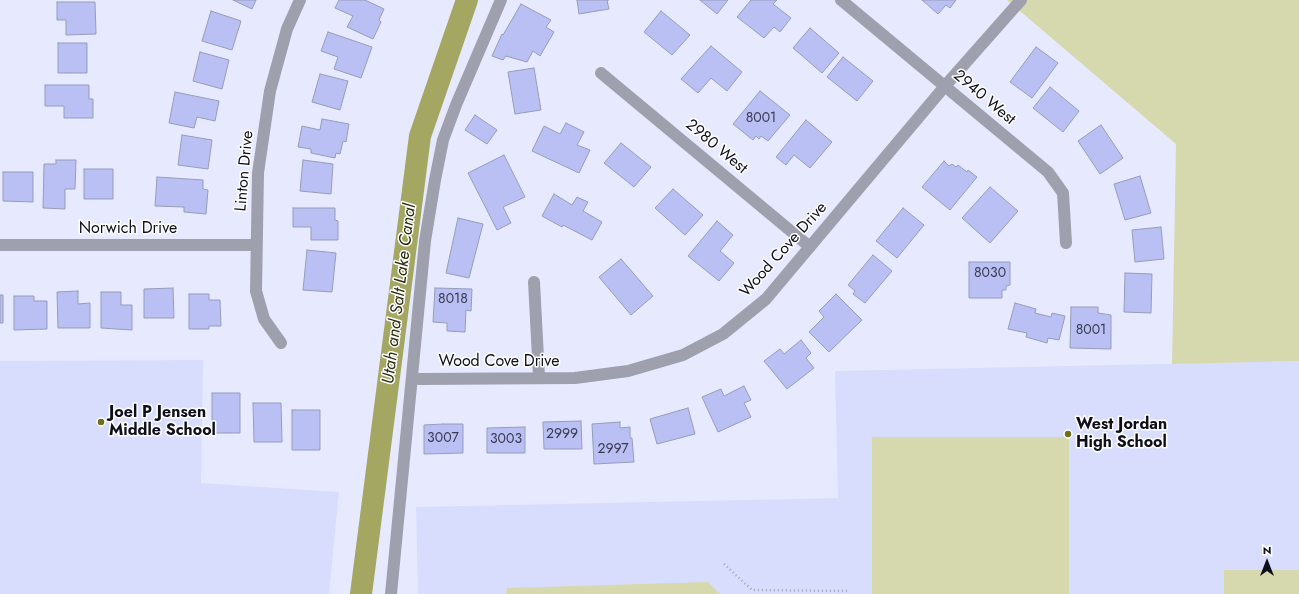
<!DOCTYPE html>
<style>
body{margin:0}
#map{position:relative;width:1299px;height:594px;overflow:hidden;background:#e7eaff;font-family:Jost,sans-serif}
canvas{display:block}
.north{position:absolute;left:1247px;top:542px;width:40px;height:40px;-webkit-text-stroke:3px #fff;paint-order:stroke;rotate:0deg;font-size:11px;font-weight:700;line-height:16px;text-align:center;color:#0e0f1a}
.north::after{content:'';display:block;margin:auto;width:14px;height:18px;background:#0e0f1a;clip-path:polygon(50% 0,100% 100%,50% 72%,0 100%)}
</style>
<div id="map">
<canvas width="1299" height="594"></canvas>
<div class="north">N</div>
</div>
<script>
const context = document.querySelector('canvas').getContext('2d');
context.lineJoin = 'round';
function paint(path, color) {
  context.fillStyle = color;
  context.fill(path, 'evenodd');
}
function toPath(rows) {
  const path = new Path2D();
  for (const r of rows) {
    path.moveTo(r[0], r[1]);
    for (let i = 2; i < r.length; i += 2) path.lineTo(r[i], r[i + 1]);
  }
  return path;
}
function trace(path, color, width, dash) {
  context.strokeStyle = color;
  context.lineWidth = width;
  context.lineCap = dash ? 'butt' : 'round';
  context.setLineDash(dash || []);
  context.stroke(path);
}
function label(font, color, halo, rows, align = 'center') {
  context.font = font + ' Jost,sans-serif';
  context.lineWidth = 3;
  context.setLineDash([]);
  context.textBaseline = 'middle';
  context.strokeStyle = halo;
  context.fillStyle = color;
  for (const [text, x, y, turn = 0] of rows) {
    context.save();
    context.translate(x, y);
    context.rotate((+turn || 0) * Math.PI / 180);
    context.textAlign = isNaN(turn) ? turn : align;
    if (halo) context.strokeText(text, 0, 0);
    context.fillText(text, 0, 0);
    context.restore();
  }
}
paint(toPath([
 [203,360,201,483,339,492,329,594,0,594,0,361],
 [1299,361,1299,594,418,594,416,507,838,498,835,371]
]), '#d8ddfd');
paint(toPath([
 [1007,0,1299,0,1299,361,1172,364,1176,144],
 [872,437,1069,437,1069,594,872,594],
 [1224,570,1299,570,1299,594,1224,594],
 [708,582,720,594,506,594,507,588]
]), '#d5d9ad');
trace(toPath([
 [361,594,420,136,467,0]
]), '#a3a762', 22);
const building = toPath([
 [233,0,256,0,252,9,233,0],
 [339,0,365,0,384,9,379,20,381,22,373,39,347,27,353,16,335,8,339,0],
 [577,0,609,0,607,0,609,9,579,14,577,0],
 [700,0,728,0,717,14,700,0],
 [751,0,777,0,773,4,791,18,780,32,774,27,764,38,737,17,751,0],
 [922,0,956,0,950,8,946,5,938,14,922,0],
 [57,2,95,2,96,34,66,35,66,20,57,20,57,2],
 [521,4,551,20,546,27,554,32,540,56,533,51,527,62,506,56,503,60,492,56,502,34,503,35,521,4],
 [211,11,241,21,232,50,202,41,211,11],
 [661,11,690,35,672,55,644,32,661,11],
 [810,28,839,53,822,73,793,48,810,28],
 [328,32,372,47,361,78,334,69,338,57,321,51,328,32],
 [58,43,87,43,87,73,58,73,58,43],
 [711,46,742,72,727,91,711,78,698,93,681,79,711,46],
 [1036,47,1058,63,1032,98,1010,82,1036,47],
 [200,52,229,60,222,89,193,81,200,52],
 [843,57,873,81,857,101,827,77,843,57],
 [534,68,541,110,515,114,508,72,534,68],
 [320,74,348,81,340,110,312,102,320,74],
 [45,85,89,85,89,99,93,99,93,118,64,118,64,106,45,106,45,85],
 [1050,87,1079,111,1063,132,1033,108,1050,87],
 [760,91,790,115,768,141,761,136,759,139,756,136,753,140,733,124,760,91],
 [175,92,219,101,215,121,197,117,194,128,169,123,175,92],
 [475,115,497,130,487,144,465,130,475,115],
 [322,119,349,124,346,142,343,141,340,154,336,153,335,158,311,153,311,149,298,147,302,126,320,130,322,119],
 [806,120,832,142,810,168,794,155,786,165,776,157,806,120],
 [566,123,584,132,577,145,590,150,579,173,532,151,544,126,560,134,566,123],
 [1101,125,1123,158,1100,174,1078,141,1101,125],
 [182,135,212,140,208,169,178,165,182,135],
 [621,143,651,167,634,187,604,163,621,143],
 [504,155,525,197,503,207,511,223,497,230,468,173,504,155],
 [56,160,76,160,75,189,65,189,65,209,43,208,44,164,56,164,56,160],
 [303,160,333,164,331,194,300,191,303,160],
 [944,161,949,166,952,164,956,167,958,165,967,172,968,170,977,177,950,210,922,187,944,161],
 [84,169,113,169,113,199,84,199,84,169],
 [3,172,33,172,33,202,3,201,3,172],
 [1140,176,1151,213,1125,220,1114,184,1140,176],
 [157,177,203,180,203,189,208,190,206,214,184,212,184,207,155,206,157,177],
 [990,187,1018,211,990,243,962,218,990,187],
 [673,189,703,215,685,235,655,208,673,189],
 [554,194,572,205,577,197,588,202,583,211,602,222,592,240,563,225,562,227,542,216,554,194],
 [293,208,335,208,335,220,338,221,338,240,311,240,311,227,293,227,293,208],
 [903,208,924,225,897,258,876,241,903,208],
 [458,218,483,224,469,278,446,273,458,218],
 [717,221,733,235,720,251,734,263,719,281,688,256,717,221],
 [1161,227,1164,259,1135,262,1132,230,1161,227],
 [307,250,336,253,332,292,303,290,307,250],
 [873,255,892,271,865,303,853,294,855,291,848,285,873,255],
 [621,259,653,296,631,315,599,277,621,259],
 [969,262,1010,262,1010,285,1006,286,1006,290,1002,290,1002,298,969,298,969,262],
 [1125,273,1152,274,1151,313,1124,312,1125,273],
 [173,288,174,318,144,318,144,289,173,288],
 [435,288,472,289,471,311,466,310,465,332,447,331,447,323,433,322,435,288],
 [78,291,78,304,90,303,90,328,58,328,57,292,78,291],
 [101,292,121,292,121,305,132,305,132,330,101,328,101,292],
 [189,294,209,294,209,300,220,300,221,326,209,326,209,329,189,329,189,294],
 [836,294,862,320,829,352,809,332,824,317,819,311,836,294],
 [0,295,3,295,3,323,0,323,0,295],
 [14,296,34,296,34,301,47,301,47,329,14,330,14,296],
 [1015,303,1036,309,1035,313,1051,317,1052,313,1065,316,1059,340,1048,338,1047,343,1026,337,1027,333,1008,329,1015,303],
 [1071,307,1098,307,1098,313,1111,315,1111,349,1070,348,1071,307],
 [801,340,811,353,806,358,814,368,787,389,764,361,780,349,784,354,801,340],
 [744,386,751,400,744,403,751,417,718,432,702,397,721,389,724,396,744,386],
 [212,393,240,393,240,433,212,433,212,393],
 [253,403,281,403,282,442,254,442,253,403],
 [688,408,695,434,657,444,650,419,688,408],
 [292,410,320,410,320,450,292,450,292,410],
 [581,421,582,449,544,449,543,422,581,421],
 [620,422,620,428,630,427,630,438,632,438,634,462,594,464,592,424,620,422],
 [443,424,463,424,463,453,424,454,424,425,443,424],
 [525,427,525,453,487,453,487,428,525,427]
]);
paint(building, '#bac0f4');
trace(building, '#979bba', 1);
trace(toPath([
 [724,564,752,590,848,591]
]), '#a2a4b6', 2.5, [1, 3]);
trace(toPath([
 [841,0,1048,172,1063,193,1066,243],
 [601,73,810,247],
 [0,245,256,245],
 [534,282,539,377],
 [281,343,264,319,256,291,258,173,270,91,287,29,300,0],
 [419,379,575,378,628,371,683,355,723,334,766,299,945,86,1021,0],
 [391,594,425,241,435,180,443,140,456,105,501,0]
]), '#9ea0ae', 12);
for (const [x, y, r, color] of [
 [101,422,4,"#6e7015"],
 [1068,434,4,"#6e7015"]
]) {
  const dot = new Path2D();
  dot.arc(x, y, r, 0, 2 * Math.PI);
  context.fillStyle = color;
  context.fill(dot);
  trace(dot, '#fff', 1.5);
}
label('14px', '#393b50', null, [
 ["8001",761,119],
 ["8030",990,274],
 ["8018",453,300],
 ["8001",1091,331],
 ["2999",562,435],
 ["3007",443,439],
 ["3003",506,440],
 ["2997",613,450]
]);
label('16px', '#0e0f1a', '#fff', [
 ["2940 West",984,98,40],
 ["2980 West",716,147,40],
 ["Linton Drive",245,171,-85],
 ["Norwich Drive",128,229],
 ["Wood Cove Drive",784,250,-48],
 ["Wood Cove Drive",499,362]
]);
label('bold 16px', '#0e0f1a', '#fff', [
 ["Joel P Jensen",109,413],
 ["Middle School",109,431],
 ["West Jordan",1076,425],
 ["High School",1076,443]
], 'left');
label('italic 17px', '#2a2c0d', '#fff', [
 ["Utah and Salt Lake Canal",400,294,-83]
]);
</script>
